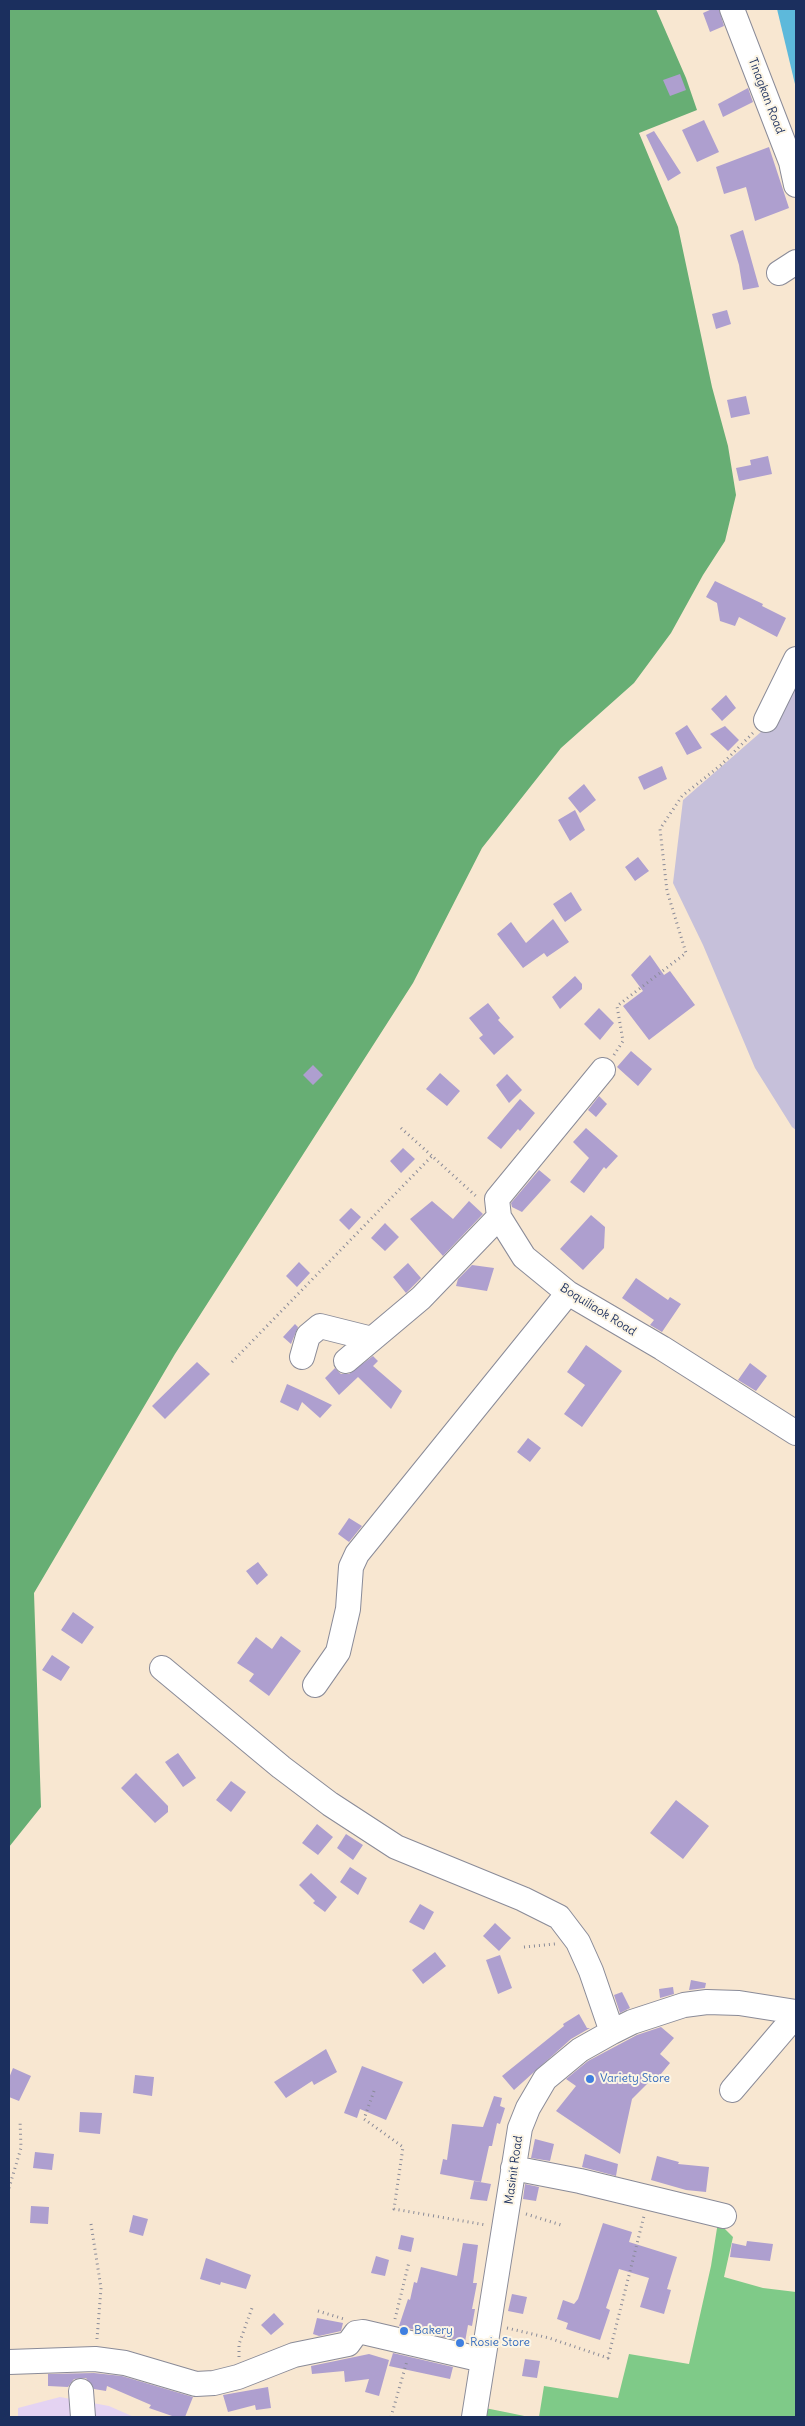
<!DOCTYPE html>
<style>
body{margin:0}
#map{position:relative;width:805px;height:2426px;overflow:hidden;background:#f8e7d1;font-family:Delius,sans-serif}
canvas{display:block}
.frame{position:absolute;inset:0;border:10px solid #1b2f5e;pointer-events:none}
</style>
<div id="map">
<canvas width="805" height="2426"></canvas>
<div class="frame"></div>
</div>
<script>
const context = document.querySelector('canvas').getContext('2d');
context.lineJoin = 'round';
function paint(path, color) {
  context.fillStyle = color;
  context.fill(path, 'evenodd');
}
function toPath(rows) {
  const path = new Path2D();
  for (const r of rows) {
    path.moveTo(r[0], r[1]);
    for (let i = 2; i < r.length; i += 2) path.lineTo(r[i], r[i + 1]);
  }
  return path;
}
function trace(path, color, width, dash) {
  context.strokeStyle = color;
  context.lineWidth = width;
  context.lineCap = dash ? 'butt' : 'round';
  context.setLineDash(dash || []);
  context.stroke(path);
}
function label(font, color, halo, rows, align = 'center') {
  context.font = font + ' Delius,sans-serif';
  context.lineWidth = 4;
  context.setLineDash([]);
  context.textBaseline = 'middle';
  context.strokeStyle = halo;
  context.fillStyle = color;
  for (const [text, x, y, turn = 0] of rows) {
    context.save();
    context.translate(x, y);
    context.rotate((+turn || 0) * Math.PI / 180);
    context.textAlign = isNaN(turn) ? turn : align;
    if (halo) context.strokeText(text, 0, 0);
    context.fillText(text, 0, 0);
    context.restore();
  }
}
paint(toPath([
 [60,2397,109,2406,134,2417,18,2417,18,2408]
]), '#e4d3f2');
paint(toPath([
 [796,670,796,1130,792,1127,755,1068,703,945,673,883,683,800,769,725]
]), '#c6c0da');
paint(toPath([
 [718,2222,733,2237,724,2277,763,2288,796,2292,796,2417,539,2417,544,2386,618,2398,629,2354,689,2364,711,2266],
 [480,2407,510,2413,529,2417,479,2417]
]), '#7fca88');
paint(toPath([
 [9,9,656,9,686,78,697,110,639,133,678,227,712,387,728,446,736,495,725,541,703,575,671,633,634,683,561,748,482,848,413,983,175,1354,34,1593,41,1807,9,1847]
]), '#67ae74');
paint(toPath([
 [777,9,796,9,796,88,794,80]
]), '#5db9db');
paint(toPath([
 [712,9,719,9,724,26,710,32,703,13],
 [680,74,686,90,670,96,663,80],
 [748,88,753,102,723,117,718,104],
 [704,120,719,152,697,162,682,130],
 [654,131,681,173,668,181,646,135],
 [769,147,789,208,755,221,746,187,724,194,716,167],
 [743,230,759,287,743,290,739,265,730,235],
 [727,310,731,324,716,329,712,314],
 [746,396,750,414,731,418,727,400],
 [768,456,772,474,739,481,736,468,751,465,750,460],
 [715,581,763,604,762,606,786,618,777,637,739,617,735,626,720,621,717,603,706,597],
 [726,695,736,708,722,721,711,709],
 [687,725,702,748,687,755,675,733],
 [725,726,739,740,728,751,710,734],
 [662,766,667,779,644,790,638,777],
 [584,784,596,800,580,813,568,798],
 [575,810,585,830,570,841,558,820],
 [638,857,649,871,635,881,625,867],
 [571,892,582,910,565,922,553,904],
 [553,919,569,942,547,957,544,953,523,968,497,934,511,922,526,943],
 [650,955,664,975,670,971,695,1005,649,1040,623,1006,643,991,631,975],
 [575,976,582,984,582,989,560,1009,552,997],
 [488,1003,500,1018,498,1020,514,1037,494,1055,479,1038,483,1035,469,1018],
 [599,1008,614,1023,600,1040,584,1024],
 [631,1051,652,1069,638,1086,617,1067],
 [313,1065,323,1075,313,1085,303,1075],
 [440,1073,460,1091,447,1106,426,1089],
 [507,1074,522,1090,509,1103,496,1085],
 [599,1096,607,1104,596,1117,588,1110],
 [520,1099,535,1113,520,1131,518,1129,501,1149,487,1138],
 [586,1128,618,1156,606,1169,604,1167,584,1193,570,1182,589,1158,573,1142],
 [403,1148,415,1159,401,1173,390,1161],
 [539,1170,551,1180,522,1212,512,1207,511,1203],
 [432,1201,453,1219,469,1201,483,1214,443,1256,410,1219],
 [351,1208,361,1217,349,1230,339,1220],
 [591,1215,605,1227,604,1248,583,1270,560,1249],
 [385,1223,399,1237,385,1251,371,1238],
 [299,1262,310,1273,297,1287,286,1276],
 [408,1263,421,1278,406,1293,393,1277],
 [472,1265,494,1268,487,1291,456,1286,458,1279],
 [636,1278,668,1300,670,1297,681,1304,662,1332,650,1325,654,1320,622,1298],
 [295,1324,298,1327,291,1344,283,1337],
 [586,1345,622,1371,582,1427,564,1414,585,1385,567,1372],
 [373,1356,378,1361,373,1366,402,1391,391,1409,358,1377,339,1395,325,1378,335,1368,341,1374,349,1374],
 [197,1362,210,1374,165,1419,152,1406],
 [750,1363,767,1376,756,1391,738,1380],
 [287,1384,307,1393,332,1405,320,1418,302,1402,298,1411,280,1402],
 [528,1438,541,1448,530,1462,517,1452],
 [349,1518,362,1526,349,1542,338,1534],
 [258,1562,268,1575,257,1585,246,1571],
 [73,1612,94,1627,82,1644,61,1630],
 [281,1636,301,1651,269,1696,249,1681,254,1674,237,1663,256,1637,272,1649],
 [52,1655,70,1667,61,1681,42,1670],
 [178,1753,196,1778,183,1787,165,1762],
 [136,1773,168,1806,168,1812,155,1823,121,1788],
 [231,1781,246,1792,231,1812,216,1800],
 [676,1800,709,1826,683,1859,650,1833],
 [317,1824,333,1837,318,1855,302,1843],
 [346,1834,363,1845,353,1860,337,1848],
 [350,1867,367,1878,358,1895,340,1882],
 [311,1873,337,1897,325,1912,313,1903,315,1901,299,1885],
 [420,1904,434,1912,424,1930,409,1922],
 [495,1923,511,1938,499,1951,483,1936],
 [435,1952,446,1966,423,1984,412,1970],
 [500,1955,512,1988,498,1994,486,1960],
 [691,1980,706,1983,705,1988,689,1990],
 [673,1987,674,1994,660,1998,659,1989],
 [622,1992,630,2008,620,2013,614,1995],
 [579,2014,587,2028,590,2028,571,2039,514,2090,502,2076,564,2026,563,2024],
 [661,2027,674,2038,660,2054,670,2063,656,2080,654,2077,632,2099,620,2154,556,2111,576,2086,566,2079,588,2061,637,2035],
 [326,2049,337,2072,314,2085,312,2081,286,2098,274,2082],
 [362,2066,403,2082,386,2120,360,2109,357,2118,344,2113],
 [13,2068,31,2076,19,2101,9,2097,9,2078],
 [135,2075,154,2077,152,2096,133,2093],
 [494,2096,502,2098,500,2106,505,2108,500,2124,497,2123,492,2146,489,2146,481,2182,440,2174,443,2159,447,2160,452,2124,483,2127],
 [80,2112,102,2113,100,2134,79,2132],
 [535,2139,554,2144,550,2161,531,2158],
 [35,2152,54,2154,52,2170,33,2168],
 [585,2154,618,2164,616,2176,582,2167],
 [657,2156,679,2162,678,2164,709,2167,706,2192,686,2190,651,2180],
 [474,2181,491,2184,487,2201,470,2199],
 [525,2184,539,2187,536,2201,523,2199],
 [31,2206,49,2207,48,2224,30,2223],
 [133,2215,148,2219,143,2236,129,2232],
 [603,2223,632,2232,629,2242,677,2257,667,2289,671,2290,664,2314,640,2307,649,2278,619,2269,606,2308,610,2310,600,2340,566,2329,568,2323,557,2319,563,2300,574,2304,578,2299],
 [401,2235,414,2238,411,2252,398,2249],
 [747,2241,773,2244,770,2261,730,2257,732,2243,746,2246],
 [463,2243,478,2245,473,2283,477,2283,472,2309,475,2309,472,2326,468,2325,465,2342,399,2326,408,2299,410,2300,414,2282,417,2283,421,2267,457,2276],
 [376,2256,389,2260,385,2276,371,2273],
 [206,2258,251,2275,246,2289,221,2282,220,2285,200,2279],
 [512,2294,527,2297,523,2314,508,2311],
 [274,2313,284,2324,271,2335,261,2325],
 [317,2318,343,2323,341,2331,319,2336,313,2334],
 [393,2353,453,2367,450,2379,389,2366],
 [369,2354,389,2360,379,2396,365,2392,369,2379,345,2382,344,2371,312,2374,311,2366],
 [525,2359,540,2361,537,2378,522,2376],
 [94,2373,122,2376,193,2397,185,2417,175,2417,149,2408,151,2405,107,2386,106,2391,94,2389,86,2378,74,2379,68,2387,48,2386,48,2374],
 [268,2387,271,2408,256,2410,255,2405,228,2412,223,2395]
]), '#ae9fcf');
const minor = toPath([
 [732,9,791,162,796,185],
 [779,273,796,262],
 [766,720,796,659],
 [603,1070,497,1199,499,1217,524,1257,568,1293,662,1348,796,1433],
 [302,1357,308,1336,320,1326,372,1339],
 [346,1361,421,1298,499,1217],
 [162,1668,281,1767,330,1804,396,1847,523,1899,559,1917,578,1942,591,1971,612,2032],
 [315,1685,338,1652,348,1609,351,1567,357,1554,568,1293],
 [732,2090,796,2015],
 [513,2168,580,2181,724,2216],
 [9,2362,95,2359,125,2363,196,2384,214,2383,238,2377,294,2355,348,2344,356,2333,363,2332,483,2360],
 [81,2391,83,2417],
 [474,2417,520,2128,528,2108,545,2079,580,2050,612,2032,632,2022,684,2005,707,2002,739,2003,796,2012]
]);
trace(minor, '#8a8b98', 26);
trace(toPath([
 [614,1055,623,1041,617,1006,686,953,667,891,660,829,682,796,721,765,753,733],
 [401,1128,432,1156],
 [232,1362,432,1156,478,1198],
 [524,1947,555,1944],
 [374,2091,364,2119,403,2147,394,2209,486,2225],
 [9,2188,21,2148,20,2120],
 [526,2214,561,2225],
 [91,2224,101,2288,97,2339],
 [318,2311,344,2319],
 [395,2319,409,2262],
 [507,2328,549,2338,608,2358,644,2216],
 [446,2333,448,2326],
 [239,2357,239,2344,252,2308],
 [391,2417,407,2361]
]), '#8a8b98', 3, [1, 4]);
trace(minor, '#fff', 24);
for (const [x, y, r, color] of [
 [590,2079,5,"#3f7fe0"],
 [404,2331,5,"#3f7fe0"],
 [460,2343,5,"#3f7fe0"]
]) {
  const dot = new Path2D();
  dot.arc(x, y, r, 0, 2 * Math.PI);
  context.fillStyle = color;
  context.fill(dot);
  trace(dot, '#fcf5e5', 2);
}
label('12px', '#1b2f5e', '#fcf5e5', [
 ["Tinagkan Road",766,96,69],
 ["Boquiliaok Road",598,1310,32],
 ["Masinit Road",514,2170,-82]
]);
label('12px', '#366cbe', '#fcf5e5', [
 ["Variety Store",600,2079],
 ["Bakery",414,2331],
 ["Rosie Store",470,2343]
], 'left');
</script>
